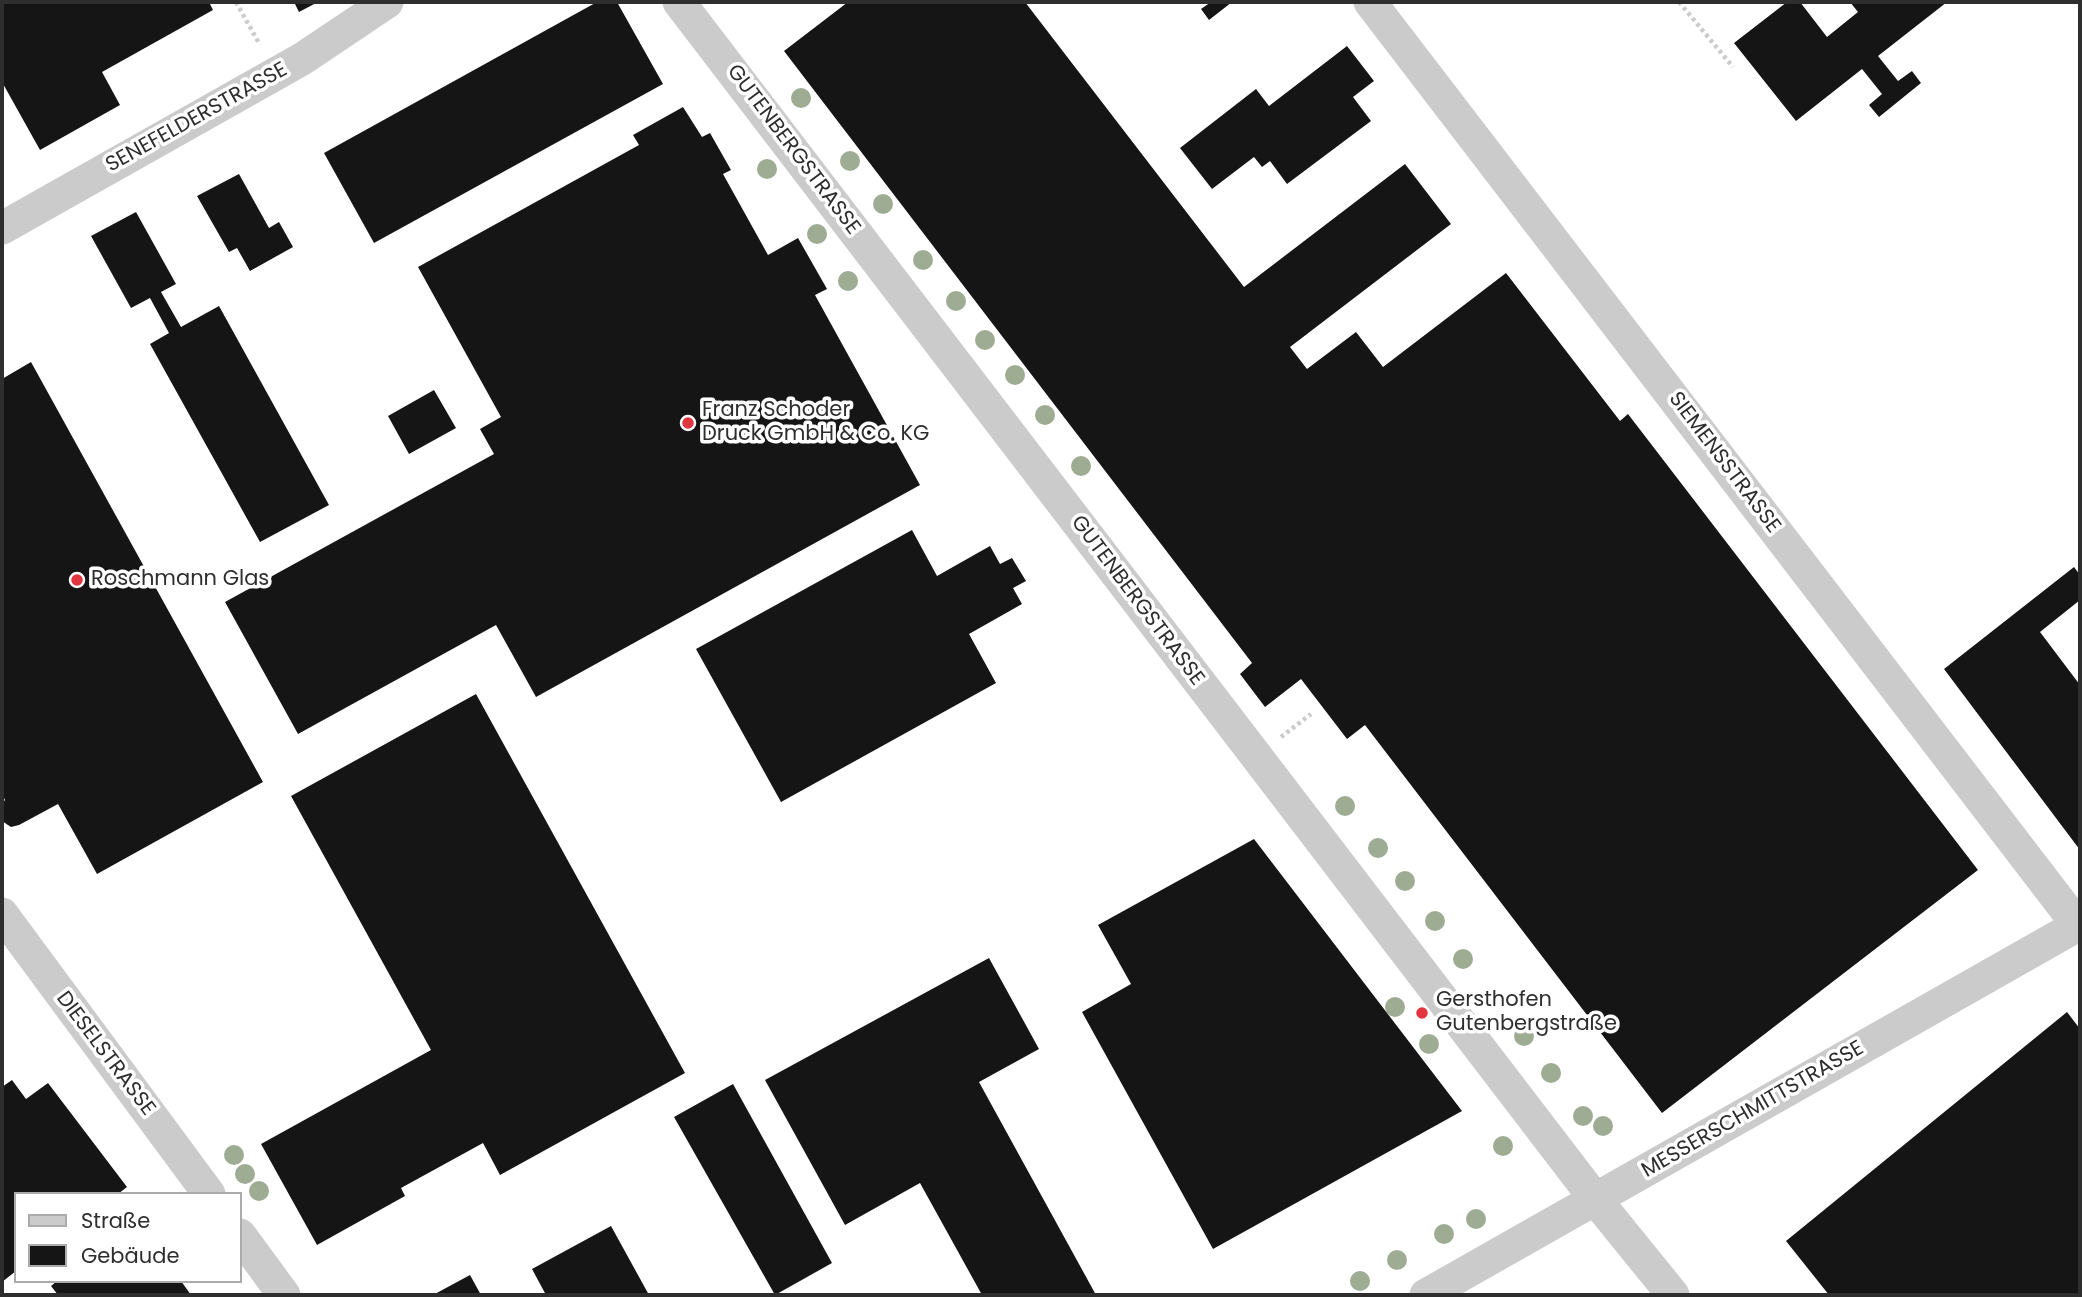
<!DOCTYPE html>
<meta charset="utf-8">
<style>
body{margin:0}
#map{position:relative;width:2082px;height:1297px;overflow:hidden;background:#fff;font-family:Poppins,sans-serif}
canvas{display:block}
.frame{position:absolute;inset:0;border:4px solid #2e2e2e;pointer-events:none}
.legend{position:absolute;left:14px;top:1192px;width:228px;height:91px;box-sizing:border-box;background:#fff;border:2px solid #ababab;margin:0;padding:9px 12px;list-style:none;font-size:21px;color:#2e2e2e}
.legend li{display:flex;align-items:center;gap:14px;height:35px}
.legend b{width:35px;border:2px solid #ababab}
</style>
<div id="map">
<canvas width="2082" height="1297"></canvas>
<div class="frame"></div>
<ul class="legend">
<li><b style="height:9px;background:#cbcbcb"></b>Straße</li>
<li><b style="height:19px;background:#151515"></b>Gebäude</li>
</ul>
</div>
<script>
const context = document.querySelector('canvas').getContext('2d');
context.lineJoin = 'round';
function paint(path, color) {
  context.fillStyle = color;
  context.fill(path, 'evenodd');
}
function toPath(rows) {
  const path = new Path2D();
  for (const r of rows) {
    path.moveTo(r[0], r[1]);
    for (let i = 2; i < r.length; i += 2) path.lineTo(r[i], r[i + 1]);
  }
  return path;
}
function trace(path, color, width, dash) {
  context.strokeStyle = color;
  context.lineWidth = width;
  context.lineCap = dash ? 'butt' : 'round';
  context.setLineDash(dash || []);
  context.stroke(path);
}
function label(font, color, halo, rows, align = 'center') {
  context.font = font + ' Poppins,sans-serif';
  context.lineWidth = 7;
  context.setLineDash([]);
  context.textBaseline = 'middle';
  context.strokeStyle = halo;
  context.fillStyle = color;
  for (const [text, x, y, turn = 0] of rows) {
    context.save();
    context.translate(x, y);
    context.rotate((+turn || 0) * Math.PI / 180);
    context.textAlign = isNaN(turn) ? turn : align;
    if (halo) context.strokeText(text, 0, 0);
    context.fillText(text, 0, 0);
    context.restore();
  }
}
paint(toPath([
 [2,2,209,2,213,10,102,72,120,105,40,150,2,82],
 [294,2,318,2,299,12],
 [597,2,617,2,663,84,374,243,324,153],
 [848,2,1025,2,1244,287,1405,164,1451,224,1290,347,1307,369,1356,332,1383,367,1506,273,1620,421,1628,414,1978,870,1662,1113,1365,725,1347,739,1301,679,1265,707,1240,674,1252,663,784,51],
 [1211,2,1232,2,1209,20,1201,9],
 [1787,2,1800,2,1827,37,1858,12,1850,2,1947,2,1878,56,1898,81,1912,71,1921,83,1879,117,1869,105,1882,94,1862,69,1796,121,1734,43],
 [1347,46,1374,81,1353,97,1371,121,1287,184,1270,161,1262,167,1254,157,1212,189,1180,148,1256,89,1269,106],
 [683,107,702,137,710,133,731,170,723,174,768,255,798,238,827,289,815,295,920,485,536,697,496,625,298,734,225,602,494,454,480,429,501,417,418,267,639,145,633,135],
 [239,174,269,228,279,222,293,247,250,271,237,248,229,252,197,196],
 [136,212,176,284,161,292,181,327,219,306,329,505,260,542,150,344,169,333,150,298,131,308,91,236],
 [31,362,263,782,97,874,58,804,19,825,11,827,2,821,2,804,5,800,2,794,2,379],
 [434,390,456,428,409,454,388,416],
 [912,530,937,576,990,546,1000,564,1012,558,1026,581,1013,588,1022,604,969,634,996,683,781,802,696,649],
 [2074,567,2080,575,2080,600,2040,632,2080,685,2080,850,1944,669],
 [476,694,685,1073,500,1175,483,1143,401,1188,405,1196,317,1245,261,1144,431,1050,291,796],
 [1254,839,1462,1111,1213,1249,1082,1012,1131,984,1098,925],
 [989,958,1039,1049,979,1082,1096,1295,982,1295,920,1183,845,1225,765,1080],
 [2067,1012,2080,1029,2080,1295,1829,1295,1786,1241],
 [12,1080,26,1099,48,1083,127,1187,118,1194,16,1194,16,1271,2,1282,2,1087],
 [733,1084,832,1263,775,1295,674,1117],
 [611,1226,649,1295,546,1295,532,1269],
 [470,1275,481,1295,433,1295],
 [57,1281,181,1281,191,1295,58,1295,51,1286]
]), '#151515');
trace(toPath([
 [236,2,260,45],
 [1679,2,1733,67],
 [1281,737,1311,714]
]), '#cbcbcb', 4.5, [3.5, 3.5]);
trace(toPath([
 [679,2,1596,1200,1673,1295],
 [1370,2,2080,928],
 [2,228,302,59,387,2],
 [2,914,209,1194],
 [240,1235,284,1295],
 [1426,1295,2080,924]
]), '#cbcbcb', 33);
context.fillStyle = '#9fac94';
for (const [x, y] of [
 [801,98],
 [850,161],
 [767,169],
 [883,204],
 [817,234],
 [923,260],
 [848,281],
 [956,301],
 [985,340],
 [1015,375],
 [1045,415],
 [1081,466],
 [1345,806],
 [1378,848],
 [1405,881],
 [1435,921],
 [1463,959],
 [1395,1007],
 [1524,1036],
 [1429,1044],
 [1551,1073],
 [1583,1116],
 [1603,1126],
 [1503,1146],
 [234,1155],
 [245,1174],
 [259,1191],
 [1476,1219],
 [1444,1234],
 [1397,1260],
 [1360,1281]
]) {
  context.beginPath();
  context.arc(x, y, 10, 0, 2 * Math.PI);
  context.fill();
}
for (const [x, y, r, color] of [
 [688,423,7,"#e1353f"],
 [77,580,7,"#e1353f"],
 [1422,1013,7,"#e1353f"]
]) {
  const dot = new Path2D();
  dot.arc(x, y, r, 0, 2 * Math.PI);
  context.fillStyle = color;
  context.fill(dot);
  trace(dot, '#fff', 2.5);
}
label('21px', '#2e2e2e', '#fff', [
 ["SENEFELDERSTRASSE",197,118,-29],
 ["GUTENBERGSTRASSE",793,150,53],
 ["SIEMENSSTRASSE",1724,463,53],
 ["GUTENBERGSTRASSE",1137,601,53],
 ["DIESELSTRASSE",105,1054,53],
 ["MESSERSCHMITTSTRASSE",1753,1110,-30]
]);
label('21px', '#2e2e2e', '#fff', [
 ["Franz Schoder",702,411],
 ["Druck GmbH & Co. KG",702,435],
 ["Roschmann Glas",91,580],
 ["Gersthofen",1436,1001],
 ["Gutenbergstraße",1436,1025]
], 'left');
</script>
